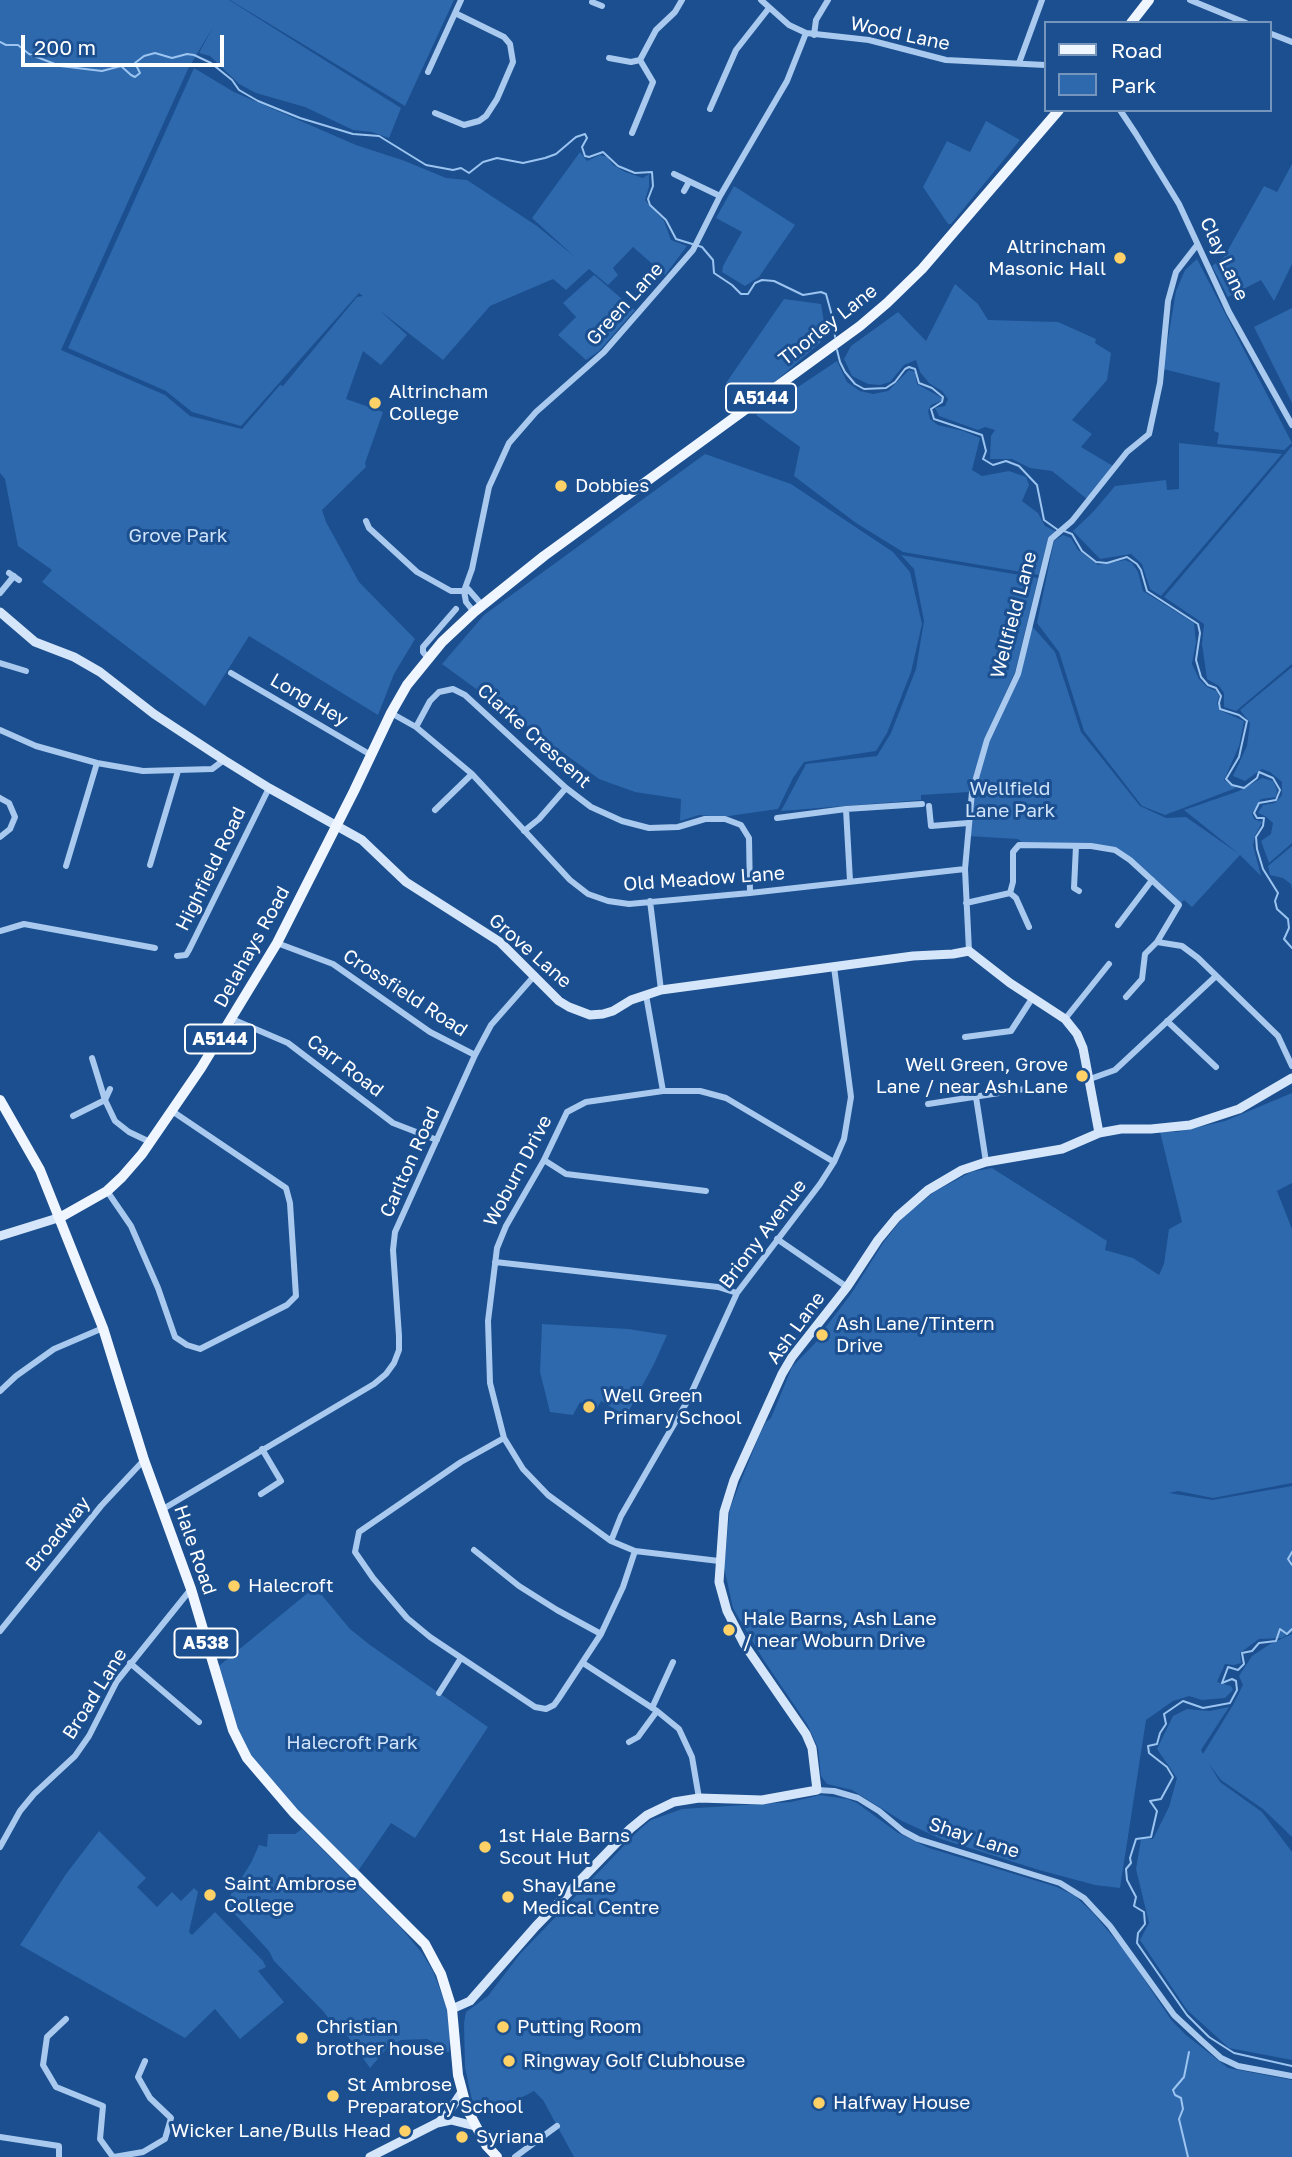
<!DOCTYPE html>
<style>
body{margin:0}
#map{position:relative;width:1292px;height:2157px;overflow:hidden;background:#1b4f8f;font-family:"Golos Text",sans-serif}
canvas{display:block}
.legend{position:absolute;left:1044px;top:21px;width:228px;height:91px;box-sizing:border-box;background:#1b4f8f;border:2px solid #7695bc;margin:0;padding:9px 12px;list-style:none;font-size:21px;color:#fff}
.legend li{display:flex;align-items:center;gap:14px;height:35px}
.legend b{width:35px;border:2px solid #7695bc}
.scale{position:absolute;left:21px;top:35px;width:203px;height:32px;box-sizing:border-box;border:4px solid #fff;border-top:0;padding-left:9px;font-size:21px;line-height:24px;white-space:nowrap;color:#fff;-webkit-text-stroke:5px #1b4f8f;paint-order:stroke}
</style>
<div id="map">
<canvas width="1292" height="2157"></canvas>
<ul class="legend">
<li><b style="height:9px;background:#f0f6ff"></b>Road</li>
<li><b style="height:19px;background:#2e69ad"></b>Park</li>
</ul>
<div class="scale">200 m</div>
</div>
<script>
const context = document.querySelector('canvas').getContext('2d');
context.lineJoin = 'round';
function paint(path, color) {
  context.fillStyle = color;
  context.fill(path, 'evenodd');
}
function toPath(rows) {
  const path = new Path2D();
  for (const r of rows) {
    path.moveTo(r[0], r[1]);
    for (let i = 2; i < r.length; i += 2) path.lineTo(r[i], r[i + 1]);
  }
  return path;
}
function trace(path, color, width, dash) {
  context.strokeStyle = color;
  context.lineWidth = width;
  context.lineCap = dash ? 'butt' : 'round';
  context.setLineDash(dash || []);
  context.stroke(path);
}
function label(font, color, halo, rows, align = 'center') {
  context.font = font + ' "Golos Text",sans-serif';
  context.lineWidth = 6;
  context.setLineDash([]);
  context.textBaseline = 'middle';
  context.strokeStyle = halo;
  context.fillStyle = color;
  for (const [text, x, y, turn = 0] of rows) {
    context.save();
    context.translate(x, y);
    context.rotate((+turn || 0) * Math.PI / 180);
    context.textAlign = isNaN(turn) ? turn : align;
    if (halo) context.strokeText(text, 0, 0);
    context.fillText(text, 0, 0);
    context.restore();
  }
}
paint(toPath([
 [0,0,229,0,401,108,389,138,372,132,353,130,305,107,256,93,239,84,210,56,199,53,213,27,188,69,61,350,165,395,190,416,242,429,280,385,283,386,357,297,363,296,359,293,241,426,192,412,166,391,68,348,194,68,234,92,356,145,405,161,446,178,467,180,537,226,575,257,532,218,580,152,587,161,600,155,607,157,613,165,625,172,643,178,649,174,649,187,645,200,664,221,671,240,687,246,665,275,633,247,613,268,618,275,608,285,589,269,566,290,553,279,490,306,443,360,379,310,407,335,381,365,363,351,346,399,383,412,365,463,366,467,322,510,326,522,359,582,415,639,394,674,378,715,249,636,205,706,42,582,52,570,18,546,5,479,0,473],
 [230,0,454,0,405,106],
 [986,121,1020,140,951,224,948,224,923,187,947,141,970,152],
 [1292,164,1292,264,1274,301,1261,280,1228,297,1212,266,1224,257,1264,186,1277,192],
 [734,186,795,225,759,277,745,286,722,272,723,266,742,232,716,218],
 [1197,259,1292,443,1284,450,1217,444,1219,433,1214,431,1220,383,1163,369,1176,291,1185,270],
 [594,275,635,310,599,351,586,360,558,335,576,317,563,303],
 [955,284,978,304,988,320,1058,322,1096,339,1095,343,1111,353,1107,380,1072,420,1092,434,1081,447,1113,466,1087,499,1052,471,1030,468,1012,459,990,459,991,436,995,430,985,427,978,430,939,416,935,408,945,406,948,399,942,391,929,383,920,372,916,360,904,365,890,382,880,385,868,384,852,376,844,359,851,346,898,312,926,341],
 [784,299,821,304,824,322,821,342,770,386,746,401,726,383],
 [1292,308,1292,403,1254,327],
 [837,361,847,382,860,391,873,394,888,391,909,370,915,372,917,384,942,398,941,401,931,405,928,411,930,419,938,425,963,431,980,438,972,470,982,476,1009,471,1026,477,1029,485,1022,501,1038,513,1045,526,1057,532,1048,538,1039,575,903,552,856,523,794,476,800,447,756,415],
 [1179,443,1282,454,1161,596,1150,589,1142,564,1131,554,1100,559,1073,531,1093,512,1115,486,1166,480,1167,490,1179,489],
 [1292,446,1292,664,1236,711,1224,707,1224,693,1219,686,1207,679,1202,644,1204,624,1164,597],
 [705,454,791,484,893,552,910,572,922,624,911,672,887,733,876,751,804,762,793,778,778,809,722,817,699,815,680,821,681,799,635,792,599,779,442,664,484,615],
 [1063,535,1071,538,1078,550,1098,565,1125,560,1132,563,1138,572,1143,591,1194,623,1196,642,1192,664,1199,679,1207,687,1216,691,1219,696,1217,703,1219,710,1244,721,1239,746,1224,780,1236,788,1165,815,1142,806,1084,731,1059,652,1037,623,1054,541],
 [901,555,1038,578,1015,672,989,729,969,792,921,795,921,800,781,811,806,764,877,756,891,733,916,669,924,621,914,569],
 [1031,625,1055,652,1081,732,1140,806,1166,818,1186,817,1239,854,1184,810,1239,791,1262,778,1273,781,1277,790,1276,797,1261,799,1252,813,1254,819,1262,822,1255,836,1253,845,1261,876,1240,855,1192,907,1184,900,1179,905,1115,850,1023,843,1018,839,968,836,972,792,987,740,1018,674],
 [1292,667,1292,843,1269,863,1261,841,1271,834,1273,823,1265,816,1258,813,1263,805,1275,803,1282,795,1282,782,1270,772,1262,769,1245,781,1233,776,1247,746,1250,723,1240,710],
 [1292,846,1292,890,1291,884,1283,878,1270,875,1268,866],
 [1292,1093,1292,1183,1277,1191,1292,1229,1292,1483,1213,1498,1178,1491,1169,1493,1212,1500,1292,1486,1292,1632,1282,1638,1259,1639,1240,1653,1241,1663,1234,1665,1225,1664,1217,1682,1231,1686,1233,1690,1225,1698,1202,1700,1189,1696,1173,1701,1146,1720,1120,1888,1095,1885,1039,1870,941,1839,902,1821,852,1790,827,1784,821,1776,818,1748,807,1724,763,1659,733,1608,724,1567,730,1508,759,1436,766,1422,771,1418,792,1367,819,1339,819,1336,851,1294,883,1243,904,1216,934,1192,971,1172,992,1168,1107,1241,1105,1250,1133,1258,1159,1275,1164,1264,1169,1229,1182,1222,1160,1132,1177,1132,1225,1121],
 [542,1324,628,1329,667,1335,654,1364,626,1416,601,1401,596,1410,580,1402,573,1415,550,1412,540,1372],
 [315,1587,350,1629,370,1645,488,1727,415,1838,391,1823,356,1874,247,1758,214,1670],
 [1292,1634,1292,1837,1263,1809,1221,1780,1209,1764,1220,1782,1262,1812,1292,1852,1292,2060,1229,2048,1187,2010,1140,1940,1149,1923,1136,1869,1141,1839,1153,1839,1169,1807,1177,1778,1157,1749,1173,1716,1187,1709,1209,1711,1229,1707,1201,1750,1203,1754,1233,1705,1243,1685,1239,1676,1252,1656,1270,1644],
 [820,1795,847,1799,857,1803,898,1833,929,1848,1057,1887,1075,1896,1093,1913,1125,1951,1172,2021,1186,2035,1228,2068,1292,2080,1292,2157,574,2157,543,2100,534,2091,513,2102,474,2110,465,2067,464,2023,466,2012,488,1996,520,1954,640,1829,651,1820,682,1809,791,1802],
 [302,1829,402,1929,422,1953,433,1971,446,2005,450,2036,449,2052,443,2052,439,2045,427,2039,401,2040,388,2047,370,2068,344,2031,340,2033,323,2011,274,1961,269,1951,232,1911,229,1906,231,1894,251,1863,259,1845,267,1847,268,1834,295,1834],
 [99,1831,146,1878,137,1887,157,1907,172,1892,181,1901,194,1888,198,1892,189,1932,192,1935,215,1912,263,1961,266,1967,258,1971,284,2002,240,2039,215,2009,185,2038,20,1945,66,1874]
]), '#2e69ad');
trace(toPath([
 [0,42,6,45,18,45,29,54,60,66,102,71,121,66,131,75,135,77,140,73,135,63,144,56,155,53,172,58,187,54,194,55,211,63,232,80,239,90,258,101,300,118,353,134,379,136,426,165,453,170,461,168,469,173,483,162,497,158,523,163,545,158,556,154,576,137,585,134,587,138,582,147,585,156,589,157,603,152,618,166,635,173,652,172,653,186,648,199,650,205,666,220,676,239,702,247,713,260,714,273,732,285,741,294,748,294,755,283,762,280,774,281,803,295,821,292,826,294,834,323,835,337],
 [837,350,840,362,845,372,855,384,864,389,886,388,895,382,905,369,909,367,915,369,919,383,932,388,943,397,942,402,931,409,934,419,982,435,986,451,983,459,993,465,1006,461,1019,466,1037,485,1044,520,1058,530],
 [1064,531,1072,534,1082,551,1096,562,1107,563,1127,557,1137,564,1141,570,1147,591,1198,624,1200,633,1196,660,1201,677,1208,685,1216,688,1221,696,1219,703,1220,709,1239,715,1247,721,1239,757,1226,779,1232,785,1244,788,1257,778,1259,772,1273,778,1280,790,1276,800,1259,803,1254,813,1257,818,1264,818,1263,826,1256,837,1257,849,1263,869,1278,893,1275,901,1277,909,1288,919,1289,928,1284,939,1292,948],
 [1292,1552,1288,1559,1292,1565],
 [1292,1629,1287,1634,1280,1629,1276,1641,1259,1643,1252,1651,1242,1653,1244,1664,1238,1670,1228,1667,1222,1683,1232,1679,1236,1681,1237,1690,1230,1703,1203,1708,1183,1701,1164,1714,1166,1724,1160,1733,1157,1744,1148,1746,1149,1753,1167,1767,1173,1777,1161,1799,1150,1801,1157,1811,1151,1837,1136,1839,1130,1858,1131,1863,1126,1869,1127,1880,1136,1897,1134,1906,1144,1912,1145,1924,1138,1933,1137,1943,1187,2015,1209,2037,1234,2053,1292,2066],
 [1188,2157,1179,2119,1183,2109,1181,2098,1175,2095,1173,2090,1184,2077,1189,2052]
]), '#9cc4f0', 2);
trace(toPath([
 [761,0,789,25,806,33,869,40,946,60,1045,65],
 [1190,0,1246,23],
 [592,2,602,6],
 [1269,33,1292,42],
 [814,35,816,20,828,0],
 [609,58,631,62,640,60,656,30,675,12,682,0],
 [1019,63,1042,0],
 [428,72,461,0],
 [710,109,736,50,769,8],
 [1120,110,1136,134,1179,204,1229,312,1292,425],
 [435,113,464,125,479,121,486,116,497,99,513,62,510,44,504,37,455,13],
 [632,133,653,82,640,60],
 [674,174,720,196],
 [684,191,689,182],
 [366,521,369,528,417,572,451,591,469,591],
 [9,573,19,580],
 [468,589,482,605],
 [0,593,14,576],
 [474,612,466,602,464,591,472,569,489,487,509,443,536,412,604,352,693,250,720,196,787,81,806,33],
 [428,658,423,652,423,647,456,609],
 [0,663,26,671],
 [231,673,371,755],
 [391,713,416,727,472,774,570,880,588,894,608,901,629,904,750,893,965,869],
 [416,727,430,701,439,692,453,689,465,695,566,788,591,807,622,821,649,828,678,827,705,819,725,819,741,825,749,838,750,893],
 [0,730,36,746,97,763,143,771,212,769,224,760],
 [0,798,9,803,15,817,10,829,0,837],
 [929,806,931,826,968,823],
 [846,809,850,881],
 [435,810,472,774],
 [777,818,846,809,922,804],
 [524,831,539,819,566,788],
 [1076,846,1074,888,1079,891],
 [150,865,178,771],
 [66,866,97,763],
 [1010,893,1016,898,1029,927],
 [650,901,661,990],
 [966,903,1010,893,1013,882,1013,852,1019,845,1091,846,1115,850,1130,860,1179,905,1157,942,1145,954,1142,979,1126,997],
 [1118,925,1152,880],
 [0,931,24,924,155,948],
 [1157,942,1182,946,1198,958,1278,1036,1292,1066],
 [277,943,333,964,430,1032,475,1055],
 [969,951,965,869,972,792,987,740,1018,674,1051,539,1072,521,1127,452,1149,434,1160,383,1168,301,1176,272,1197,245],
 [177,956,186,955,189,950,269,788],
 [646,995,663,1091],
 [232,1019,288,1043,393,1123,437,1140],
 [1065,1019,1109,964],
 [1167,1021,1216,1067],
 [965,1037,1011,1031,1033,997],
 [92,1058,105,1100,115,1121,129,1132,150,1142],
 [1090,1079,1115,1070,1216,976],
 [976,1097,986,1162],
 [928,1104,1025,1089],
 [73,1116,105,1100,110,1089],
 [544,1160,566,1174,706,1191],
 [107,1191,131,1226,158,1288,175,1337,187,1345,200,1349,287,1305,296,1296,290,1203,286,1188,172,1111],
 [777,1239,847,1287],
 [495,1262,718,1287,737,1293],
 [0,1391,16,1376,54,1349,103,1328],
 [504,1438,461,1462,359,1532,355,1552,373,1578,407,1618,430,1637,535,1707,546,1709,554,1705,559,1698,601,1634,623,1587,635,1551],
 [261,1494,281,1481,262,1449],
 [163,1509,374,1384,386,1374,394,1363,399,1350,399,1336,393,1250,395,1232,475,1055,491,1025,535,975],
 [611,1541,621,1516,688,1400,737,1293,820,1184,834,1162,844,1139,851,1097,834,967],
 [474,1550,519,1586,557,1610,601,1634],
 [719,1561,635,1551,611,1541,548,1495,523,1469,504,1438,490,1383,488,1321,497,1248,506,1226,544,1160,567,1112,586,1102,663,1091,700,1091,726,1098,834,1162],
 [0,1631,101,1506,144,1460],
 [130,1663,199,1722],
 [583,1663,657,1711,679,1729,692,1757,699,1798],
 [439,1693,461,1658],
 [652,1708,673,1662],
 [629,1742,638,1737,657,1711],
 [817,1790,834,1791,858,1798,879,1811,903,1831,918,1839,1060,1883,1084,1898,1110,1926,1174,2015,1202,2041,1221,2058,1238,2066,1292,2076],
 [0,1847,20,1811,34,1794,75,1756,89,1736,117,1681,191,1589],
 [66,2019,47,2037,43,2065,56,2087,103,2106,100,2139,113,2157],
 [0,2137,59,2146,59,2157],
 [114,2157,143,2152,165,2139,171,2118,150,2098,138,2077,145,2061],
 [515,2157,557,2126]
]), '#a9c9ee', 6);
trace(toPath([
 [0,612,35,642,74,657,100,672,154,714,224,760,269,788,362,840,406,882,500,942,559,1001,569,1007,590,1015,603,1014,613,1011,631,1000,661,990,913,956,953,954,969,951,1010,983,1065,1019,1077,1034,1083,1048,1099,1133],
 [0,1236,61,1217],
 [452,2009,470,2001,536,1926,630,1829,647,1815,674,1802,699,1798,762,1800,817,1790,812,1748,806,1734,744,1644,727,1611,719,1582,724,1512,734,1480,782,1374,792,1357,847,1287,878,1240,897,1217,928,1190,962,1170,986,1162,1062,1149,1099,1133,1121,1129,1151,1129,1190,1125,1239,1109,1292,1078],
 [439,2122,446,2116,462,2092],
 [370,2157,437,2123,451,2120,475,2126]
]), '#d6e6fa', 9);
trace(toPath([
 [1131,23,1149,0],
 [0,1100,40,1170,103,1328,144,1460,191,1589,233,1730,247,1758,294,1813,425,1944,441,1974,452,2009,458,2075,467,2109,486,2145,497,2157],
 [61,1217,107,1191,122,1177,142,1154,201,1068,277,943,354,791,391,713,407,685,442,642,474,612,544,556,860,326,887,303,922,269,1059,110]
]), '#f0f6ff', 10);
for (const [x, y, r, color] of [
 [1120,258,7,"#ffd166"],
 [375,403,7,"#ffd166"],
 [561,486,7,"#ffd166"],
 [1082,1076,7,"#ffd166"],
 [822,1335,7,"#ffd166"],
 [589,1407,7,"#ffd166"],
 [234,1586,7,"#ffd166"],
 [729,1630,7,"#ffd166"],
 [485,1847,7,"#ffd166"],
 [210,1895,7,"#ffd166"],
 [508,1897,7,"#ffd166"],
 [503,2027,7,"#ffd166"],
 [302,2038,7,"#ffd166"],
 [509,2061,7,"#ffd166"],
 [333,2096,7,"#ffd166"],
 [819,2103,7,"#ffd166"],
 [405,2131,7,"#ffd166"],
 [462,2137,7,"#ffd166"]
]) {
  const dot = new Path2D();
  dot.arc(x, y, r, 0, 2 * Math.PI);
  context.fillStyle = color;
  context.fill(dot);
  trace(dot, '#1b4f8f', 2.5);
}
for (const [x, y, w] of [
 [761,398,70],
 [220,1039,70],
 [206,1643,63]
]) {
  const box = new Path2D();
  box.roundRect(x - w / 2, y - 14.5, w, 29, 5);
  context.fillStyle = '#1b4f8f';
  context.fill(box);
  trace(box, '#fff', 2);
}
label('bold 18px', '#fff', null, [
 ["A5144",761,398],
 ["A5144",220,1039],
 ["A538",206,1643]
]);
label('19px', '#fff', '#1b4f8f', [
 ["Wood Lane",900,34,12],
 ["Clay Lane",1224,259,65],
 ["Green Lane",625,304,-48],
 ["Thorley Lane",828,325,-38],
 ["Wellfield Lane",1014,615,-75],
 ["Long Hey",309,700,30],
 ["Clarke Crescent",534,736,42],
 ["Highfield Road",211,869,-64],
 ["Old Meadow Lane",704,879,-4],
 ["Delahays Road",252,947,-61],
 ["Grove Lane",530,951,41],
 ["Crossfield Road",405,993,33],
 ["Carr Road",345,1066,37],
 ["Carlton Road",410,1162,-66],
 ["Woburn Drive",518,1171,-62],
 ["Briony Avenue",763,1234,-53],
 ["Ash Lane",796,1328,-54],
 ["Broadway",58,1534,-51],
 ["Hale Road",195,1550,71],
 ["Broad Lane",95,1694,-58],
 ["Shay Lane",974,1838,18]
]);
label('19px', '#fff', '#1b4f8f', [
 ["Altrincham",1106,247,"right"],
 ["Masonic Hall",1106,269,"right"],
 ["Altrincham",389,392],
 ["College",389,414],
 ["Dobbies",575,486],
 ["Well Green, Grove",1068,1065,"right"],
 ["Lane / near Ash Lane",1068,1087,"right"],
 ["Ash Lane/Tintern",836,1324],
 ["Drive",836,1346],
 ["Well Green",603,1396],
 ["Primary School",603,1418],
 ["Halecroft",248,1586],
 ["Hale Barns, Ash Lane",743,1619],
 ["/ near Woburn Drive",743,1641],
 ["1st Hale Barns",499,1836],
 ["Scout Hut",499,1858],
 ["Saint Ambrose",224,1884],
 ["College",224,1906],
 ["Shay Lane",522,1886],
 ["Medical Centre",522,1908],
 ["Christian",316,2027],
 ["brother house",316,2049],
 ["Putting Room",517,2027],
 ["Ringway Golf Clubhouse",523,2061],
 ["St Ambrose",347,2085],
 ["Preparatory School",347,2107],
 ["Halfway House",833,2103],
 ["Wicker Lane/Bulls Head",391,2131,"right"],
 ["Syriana",476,2137]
], 'left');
label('19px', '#cfe3fa', '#1b4f8f', [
 ["Grove Park",178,536],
 ["Wellfield",1010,789],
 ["Lane Park",1010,811],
 ["Halecroft Park",352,1743]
]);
</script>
